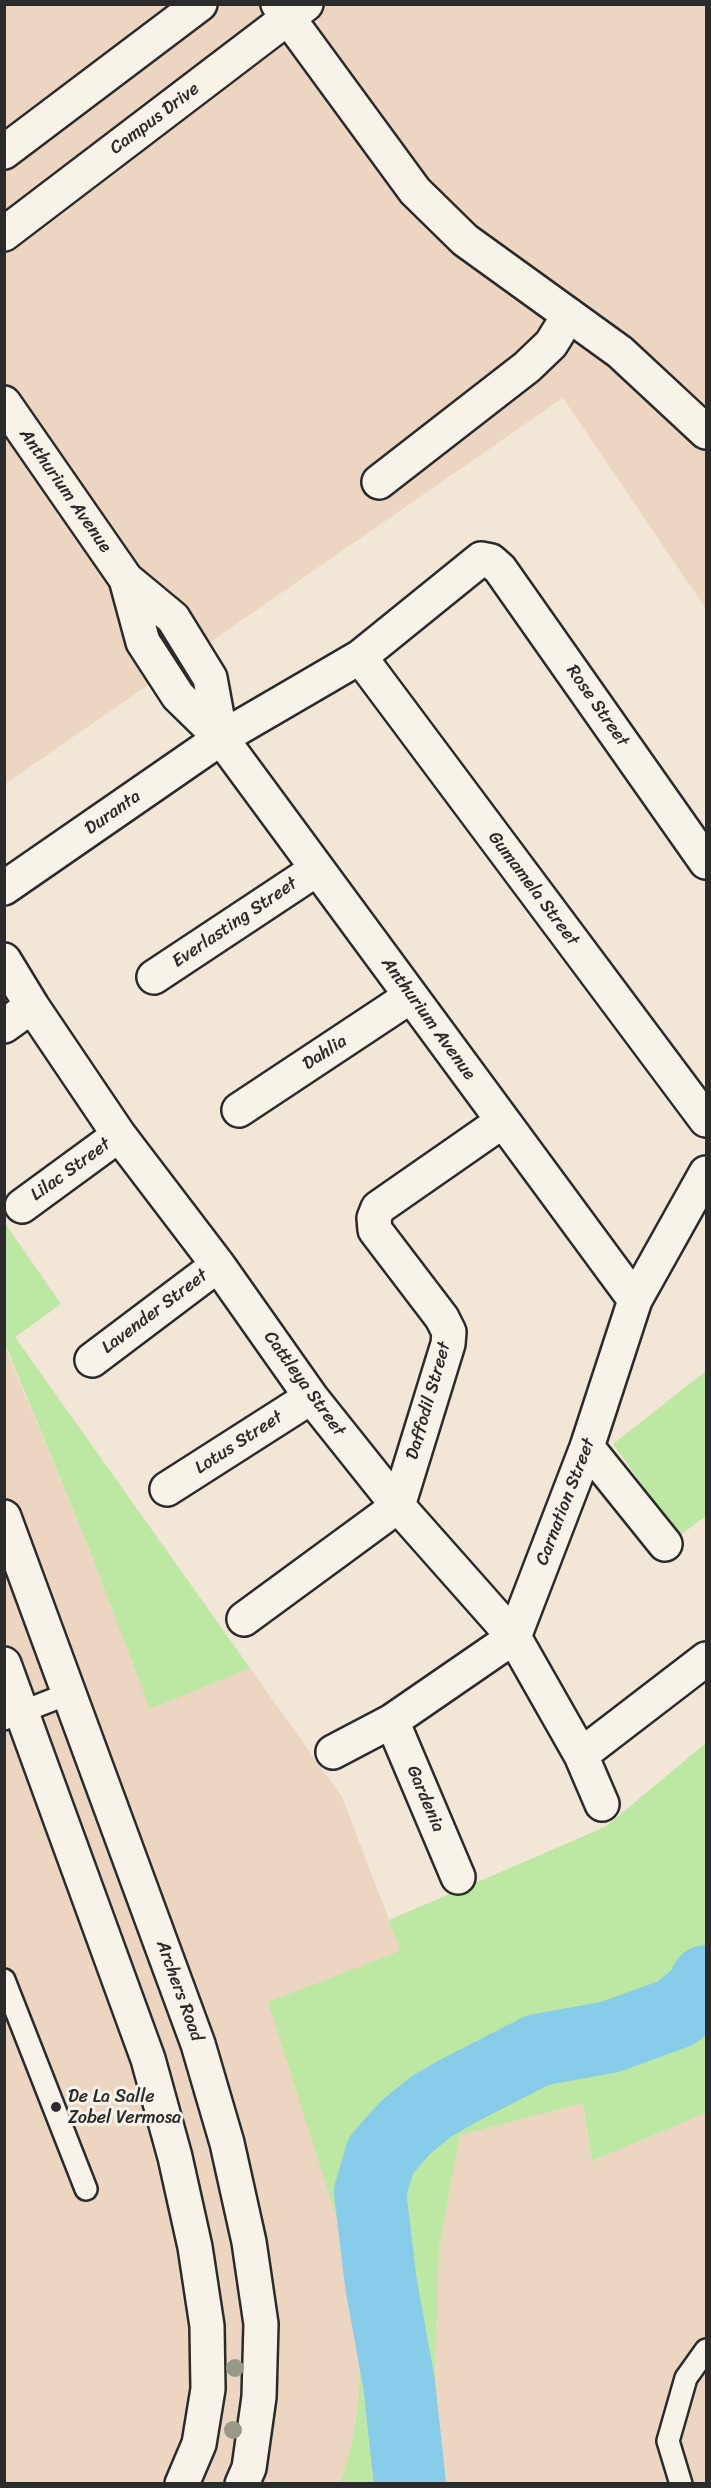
<!DOCTYPE html>
<style>
body{margin:0}
#map{position:relative;width:711px;height:2488px;overflow:hidden;background:#f2e6d6;font-family:Sriracha,sans-serif}
canvas{display:block}
.frame{position:absolute;inset:0;border:6px solid #2b2b2b;pointer-events:none}
</style>
<div id="map">
<canvas width="711" height="2488"></canvas>
<div class="frame"></div>
</div>
<script>
const context = document.querySelector('canvas').getContext('2d');
context.lineJoin = 'round';
function paint(path, color) {
  context.fillStyle = color;
  context.fill(path, 'evenodd');
}
function toPath(rows) {
  const path = new Path2D();
  for (const r of rows) {
    path.moveTo(r[0], r[1]);
    for (let i = 2; i < r.length; i += 2) path.lineTo(r[i], r[i + 1]);
  }
  return path;
}
function trace(path, color, width, dash) {
  context.strokeStyle = color;
  context.lineWidth = width;
  context.lineCap = dash ? 'butt' : 'round';
  context.setLineDash(dash || []);
  context.stroke(path);
}
function label(font, color, halo, rows, align = 'center') {
  context.font = font + ' Sriracha,sans-serif';
  context.lineWidth = 6;
  context.setLineDash([]);
  context.textBaseline = 'middle';
  context.strokeStyle = halo;
  context.fillStyle = color;
  for (const [text, x, y, turn = 0] of rows) {
    context.save();
    context.translate(x, y);
    context.rotate((+turn || 0) * Math.PI / 180);
    context.textAlign = isNaN(turn) ? turn : align;
    if (halo) context.strokeText(text, 0, 0);
    context.fillText(text, 0, 0);
    context.restore();
  }
}
paint(toPath([
 [5,5,706,5,706,609,563,398,5,784],
 [4,1344,90,1551,150,1708,250,1668,342,1797,401,1951,351,2263,361,2348,359,2391,354,2434,341,2483,5,2483],
 [583,2103,592,2161,706,2113,706,2483,440,2484,433,2438,439,2248,460,2134]
]), '#ecd6c1');
paint(toPath([
 [5,1223,61,1304,15,1337,250,1668,150,1709,90,1551,5,1344],
 [706,1371,706,1516,679,1536,613,1444],
 [706,1743,706,2113,592,2161,583,2103,460,2135,439,2248,433,2438,440,2483,341,2483,354,2434,359,2391,361,2348,358,2305,351,2263,268,2002,400,1951,389,1920,605,1827]
]), '#bde8a4');
trace(toPath([
 [410,2484,399,2383,381,2284,370,2192,381,2155,406,2127,432,2106,458,2091,538,2050,610,2037,676,2013,699,1994,706,1981]
]), '#87cce8', 72);
const service = toPath([
 [4,1719,70,1693],
 [4,1980,86,2189],
 [681,2484,668,2441,686,2378,706,2350]
]);
const minor = toPath([
 [278,4,415,191,465,240,620,352,706,432],
 [4,152,200,4],
 [4,234,306,4],
 [4,403,126,579,173,618,210,678,221,738],
 [379,482,527,367,551,344,569,315],
 [126,579,143,642,178,696,221,738,635,1300],
 [360,657,706,1120],
 [4,888,221,738,360,657,481,559,491,561,500,569,706,862],
 [4,960,32,1006,119,1135,218,1265,311,1397,398,1506,514,1637,581,1755,602,1804],
 [154,977,317,869],
 [4,1026,32,1006],
 [239,1110,411,996],
 [22,1206,119,1135],
 [92,1360,218,1265],
 [587,1447,665,1544],
 [167,1489,311,1397],
 [4,1517,198,2044,227,2143,249,2242,261,2324,259,2397,249,2468,242,2484],
 [244,1619,398,1506,448,1344,449,1332,442,1318,375,1230,374,1218,378,1208,503,1121],
 [4,1664,148,2059,175,2157,195,2247,207,2326,208,2389,199,2444,182,2484],
 [392,1721,458,1877],
 [333,1752,392,1721,514,1637,587,1447,635,1300,706,1173],
 [581,1755,706,1659]
]);
trace(service, '#2b2b2b', 26);
trace(minor, '#2b2b2b', 38);
trace(service, '#f7f3e8', 21);
trace(minor, '#f7f3e8', 33);
context.fillStyle = '#998';
for (const [x, y] of [
 [235,2368],
 [233,2430]
]) {
  context.beginPath();
  context.arc(x, y, 9, 0, 2 * Math.PI);
  context.fill();
}
for (const [x, y, r, color] of [
 [56,2107,6,"#2b2b2b"]
]) {
  const dot = new Path2D();
  dot.arc(x, y, r, 0, 2 * Math.PI);
  context.fillStyle = color;
  context.fill(dot);
  trace(dot, '#f7f3e8', 2);
}
label('18px', '#2b2b2b', '#f7f3e8', [
 ["Campus Drive",155,119,-37],
 ["Anthurium Avenue",65,491,55],
 ["Rose Street",597,706,55],
 ["Duranta",113,813,-35],
 ["Gumamela Street",533,889,53],
 ["Everlasting Street",235,923,-34],
 ["Anthurium Avenue",428,1019,54],
 ["Dahlia",325,1053,-33],
 ["Lilac Street",71,1170,-36],
 ["Lavender Street",155,1312,-37],
 ["Cattleya Street",304,1384,54],
 ["Daffodil Street",429,1401,-74],
 ["Lotus Street",239,1443,-33],
 ["Carnation Street",566,1502,-69],
 ["Gardenia",425,1799,67],
 ["Archers Road",179,1991,70]
]);
label('18px', '#2b2b2b', '#f7f3e8', [
 ["De La Salle",68,2097],
 ["Zobel Vermosa",68,2118]
], 'left');
</script>
